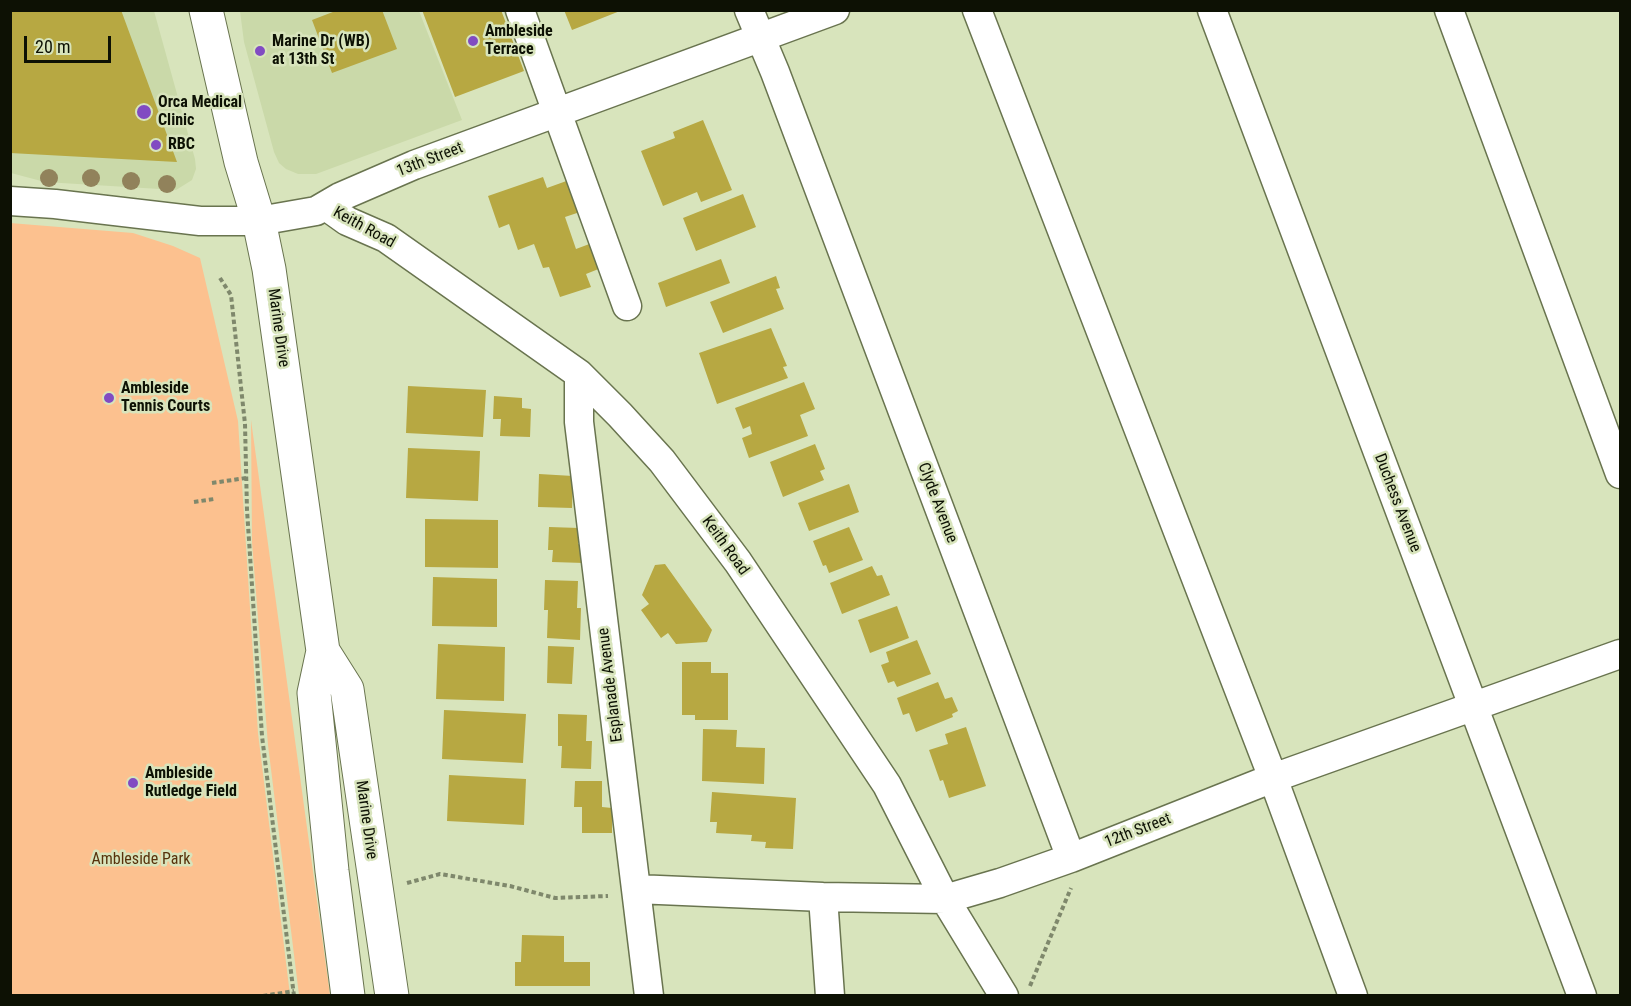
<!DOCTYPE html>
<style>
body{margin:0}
#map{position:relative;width:1631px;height:1006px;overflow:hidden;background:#d8e4bc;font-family:"Roboto Condensed",sans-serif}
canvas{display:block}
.frame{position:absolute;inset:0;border:12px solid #0d1104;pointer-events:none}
.scale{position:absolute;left:24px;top:36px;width:87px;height:27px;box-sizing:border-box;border:3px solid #0d1104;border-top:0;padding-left:8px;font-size:18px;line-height:21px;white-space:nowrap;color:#0d1104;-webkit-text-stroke:4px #d8e4bc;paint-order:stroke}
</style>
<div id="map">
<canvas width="1631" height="1006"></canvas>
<div class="frame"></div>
<div class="scale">20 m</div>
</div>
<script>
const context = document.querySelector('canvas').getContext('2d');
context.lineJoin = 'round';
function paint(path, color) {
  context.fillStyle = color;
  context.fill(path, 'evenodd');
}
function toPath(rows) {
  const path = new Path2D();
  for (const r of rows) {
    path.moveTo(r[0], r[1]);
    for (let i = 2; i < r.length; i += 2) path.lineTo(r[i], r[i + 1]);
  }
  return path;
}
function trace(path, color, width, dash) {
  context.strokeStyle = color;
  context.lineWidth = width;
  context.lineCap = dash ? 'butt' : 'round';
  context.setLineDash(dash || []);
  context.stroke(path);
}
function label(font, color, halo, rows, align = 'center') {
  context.font = font + ' "Roboto Condensed",sans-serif';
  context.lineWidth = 5;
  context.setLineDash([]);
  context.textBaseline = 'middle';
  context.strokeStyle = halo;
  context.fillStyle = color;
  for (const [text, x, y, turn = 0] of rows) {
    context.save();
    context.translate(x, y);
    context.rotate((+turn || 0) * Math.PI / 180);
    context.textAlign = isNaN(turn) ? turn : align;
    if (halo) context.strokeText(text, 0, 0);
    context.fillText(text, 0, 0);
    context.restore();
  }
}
paint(toPath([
 [11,11,154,11,195,159,196,169,192,180,176,190,45,182,11,173],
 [240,11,419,11,462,120,316,174,298,174,286,169,279,163,274,152,244,42]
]), '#cad9a9');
paint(toPath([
 [10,223,133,233,173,246,200,258,238,421,258,733,290,995,11,995],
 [251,420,330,995,299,995,268,745,252,542]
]), '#fcc18f');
paint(toPath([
 [10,10,121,10,177,162,10,153],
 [338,10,382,10,397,49,332,73,312,20],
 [422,10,501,10,524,71,455,97],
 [564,10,620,10,620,11,572,30],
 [703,120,732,190,701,202,697,192,663,206,641,151,675,138,673,132],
 [543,177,547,188,572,179,583,211,565,217,576,249,592,243,601,268,586,274,591,287,560,297,549,267,543,268,534,244,518,250,509,224,499,228,488,196],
 [743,194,756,227,696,251,683,218],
 [721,259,730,283,666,307,658,283],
 [776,276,780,288,776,289,784,309,723,333,710,302],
 [771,328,787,366,783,367,788,378,717,404,699,353],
 [804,382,815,409,800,415,808,436,749,458,742,438,752,434,750,426,743,429,735,408],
 [408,386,486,390,483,437,406,433],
 [494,396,522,398,522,408,531,409,530,437,500,436,501,419,493,419],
 [815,444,825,469,820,471,824,480,783,497,770,462],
 [408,448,480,451,478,501,406,498],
 [539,474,573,476,572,508,538,507],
 [849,484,859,512,809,531,798,503],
 [425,519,498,520,498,568,425,567],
 [549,527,579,528,578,544,585,544,584,563,552,562,553,550,548,550],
 [849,527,863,560,829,573,826,565,823,566,813,541],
 [665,564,712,630,707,642,676,644,668,633,661,638,641,610,649,604,642,595,655,565],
 [872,566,877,576,882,575,890,595,842,614,830,583],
 [433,577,497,579,497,627,432,626],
 [545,580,578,581,577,608,581,608,580,640,547,638,548,610,544,610],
 [897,606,909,638,870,653,858,620],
 [917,640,931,674,897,687,894,681,888,683,881,665,889,662,886,652],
 [438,644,505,647,504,701,436,699],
 [548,646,574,647,572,684,547,683],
 [682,662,711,662,711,673,728,673,728,720,695,720,695,715,682,715],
 [938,682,945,699,952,697,958,711,952,714,953,717,916,732,909,713,903,715,897,698],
 [444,710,526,714,523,763,442,759],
 [558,714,587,715,586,741,592,741,591,769,561,768,562,746,558,746],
 [966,727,986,786,949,798,943,780,940,781,929,750,948,744,945,734],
 [703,729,737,730,736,747,765,748,764,784,702,781],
 [449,775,526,779,524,825,447,821],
 [575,781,602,781,602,807,612,808,612,833,582,833,582,807,574,807],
 [712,792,796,798,793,849,765,848,766,842,751,841,752,835,716,833,717,822,710,822],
 [522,935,564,936,564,962,590,962,590,986,515,986,515,962,521,962]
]), '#b7a842');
const minor = toPath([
 [520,10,627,306],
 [749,10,775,72,1071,858],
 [977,10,1273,778,1353,996],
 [1212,10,1582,996],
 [1449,10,1620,474],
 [10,201,55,204,200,221,259,221,316,211,340,197,414,165,835,10],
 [326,206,347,221,386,238,579,374,620,415,662,461,738,562,887,785,945,899,1004,996],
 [579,374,579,422,649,996],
 [636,889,823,897,945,899,1000,883,1071,858,1273,778,1620,654],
 [823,897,830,996]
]);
const major = toPath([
 [206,10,241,162,259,221,269,269,323,651,314,693,332,871,348,996],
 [323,651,347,689,392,996]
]);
trace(minor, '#69744f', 31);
trace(major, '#69744f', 35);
trace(toPath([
 [220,278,231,295,245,424,247,510,262,736,294,996],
 [212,483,246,478],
 [194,502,214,499],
 [407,883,440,874,510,886,555,898,608,896],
 [1030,986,1071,888],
 [263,996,294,991]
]), '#7f886c', 4, [4.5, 3]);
trace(minor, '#fff', 28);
trace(major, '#fff', 33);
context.fillStyle = '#91825b';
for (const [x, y] of [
 [49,178],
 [91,178],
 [131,181],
 [167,184]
]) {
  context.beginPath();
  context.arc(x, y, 9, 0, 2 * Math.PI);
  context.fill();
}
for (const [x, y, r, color] of [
 [473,41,6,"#814bc2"],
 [260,51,6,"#814bc2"],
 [144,112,8,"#814bc2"],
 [156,145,6,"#814bc2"],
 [109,398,6,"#814bc2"],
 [133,783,6,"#814bc2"]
]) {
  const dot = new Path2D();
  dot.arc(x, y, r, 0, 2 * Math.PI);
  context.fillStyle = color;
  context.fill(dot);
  trace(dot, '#d8e4bc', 2);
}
label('bold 16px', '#0d1104', '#d8e4bc', [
 ["Ambleside",485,32],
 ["Terrace",485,50],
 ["Marine Dr (WB)",272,42],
 ["at 13th St",272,60],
 ["Orca Medical",158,103],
 ["Clinic",158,121],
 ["RBC",168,145],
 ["Ambleside",121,389],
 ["Tennis Courts",121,407],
 ["Ambleside",145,774],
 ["Rutledge Field",145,792]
], 'left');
label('16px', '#0d1104', '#d8e4bc', [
 ["13th Street",430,160,-21],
 ["Keith Road",364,228,29],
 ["Marine Drive",278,328,82],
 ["Clyde Avenue",937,503,69],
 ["Duchess Avenue",1397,503,69],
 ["Keith Road",725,546,54],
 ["Esplanade Avenue",611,685,-97],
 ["Marine Drive",366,820,82],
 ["12th Street",1138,831,-21]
]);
label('16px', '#57320b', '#d8e4bc', [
 ["Ambleside Park",141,860]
]);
</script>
